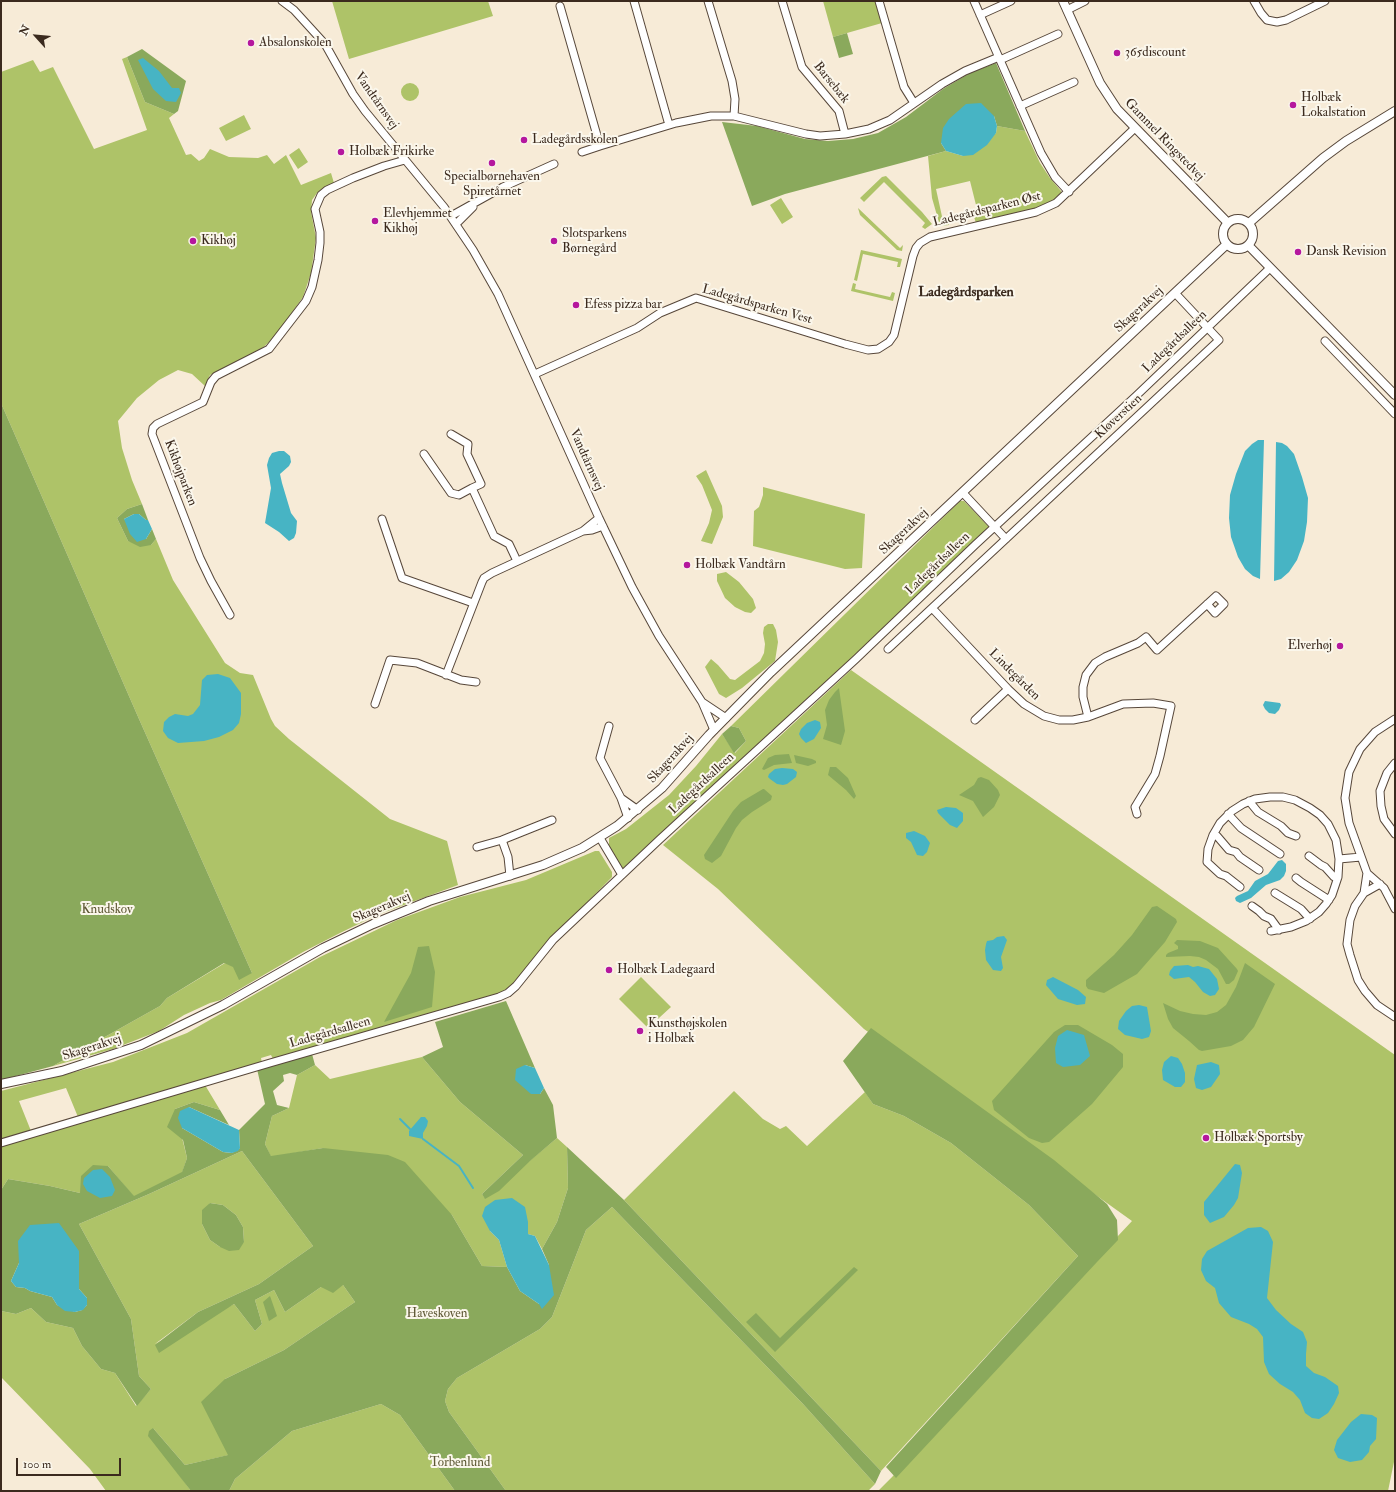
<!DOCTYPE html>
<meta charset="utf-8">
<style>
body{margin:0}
#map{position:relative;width:1396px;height:1492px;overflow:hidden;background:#f7ebd7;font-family:"IM FELL Double Pica",serif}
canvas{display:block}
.frame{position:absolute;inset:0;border:2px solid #3b2a1e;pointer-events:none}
.north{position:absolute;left:16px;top:16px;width:40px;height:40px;-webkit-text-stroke:3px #fbf7ec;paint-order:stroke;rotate:297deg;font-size:11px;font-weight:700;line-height:16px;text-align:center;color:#3b2a1e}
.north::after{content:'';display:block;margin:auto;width:14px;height:18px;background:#3b2a1e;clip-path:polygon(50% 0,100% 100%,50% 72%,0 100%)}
.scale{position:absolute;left:16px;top:1458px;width:105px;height:18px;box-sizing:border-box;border:2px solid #3b2a1e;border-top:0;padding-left:5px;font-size:12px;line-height:14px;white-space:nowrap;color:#3b2a1e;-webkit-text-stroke:3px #fbf7ec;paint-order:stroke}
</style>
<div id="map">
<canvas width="1396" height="1492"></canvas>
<div class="frame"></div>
<div class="north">N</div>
<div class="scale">100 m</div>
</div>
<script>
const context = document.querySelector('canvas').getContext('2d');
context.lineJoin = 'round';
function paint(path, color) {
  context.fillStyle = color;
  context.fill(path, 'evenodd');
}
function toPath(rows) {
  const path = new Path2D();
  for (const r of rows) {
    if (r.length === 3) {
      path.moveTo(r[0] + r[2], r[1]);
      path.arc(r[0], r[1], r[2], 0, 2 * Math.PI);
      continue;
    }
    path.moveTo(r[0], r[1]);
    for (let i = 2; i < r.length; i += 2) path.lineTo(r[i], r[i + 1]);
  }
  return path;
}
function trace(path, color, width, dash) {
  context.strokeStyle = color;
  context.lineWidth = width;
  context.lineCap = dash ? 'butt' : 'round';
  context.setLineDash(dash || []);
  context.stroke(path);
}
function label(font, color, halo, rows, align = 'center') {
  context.font = font + ' "IM FELL Double Pica",serif';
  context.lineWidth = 4;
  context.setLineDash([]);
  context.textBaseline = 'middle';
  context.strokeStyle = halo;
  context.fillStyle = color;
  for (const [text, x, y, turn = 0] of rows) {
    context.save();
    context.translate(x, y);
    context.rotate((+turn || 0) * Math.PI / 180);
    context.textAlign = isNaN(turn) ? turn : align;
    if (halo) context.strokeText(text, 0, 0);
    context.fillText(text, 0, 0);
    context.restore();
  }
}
paint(toPath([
 [332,1,488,1,493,16,349,59],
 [823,1,876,1,882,23,833,37],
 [127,57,145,102,174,114,169,118,186,155,191,154,199,161,204,158,210,149,229,157,258,158,267,155,274,164,286,155,301,185,331,173,334,183,323,188,317,193,312,200,311,212,316,238,311,273,303,297,274,338,261,349,210,375,205,386,192,374,178,370,159,380,137,398,118,421,122,448,132,480,142,504,127,509,117,518,128,541,151,545,156,539,173,580,225,663,240,673,253,675,271,719,275,726,289,739,390,819,447,841,458,885,377,915,340,933,303,952,221,1000,210,1003,184,1015,159,1031,113,1049,25,1074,53,1066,160,1006,167,998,225,963,252,973,139,719,1,403,1,72,33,60,40,72,53,67,94,149,147,130,122,59],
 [410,92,9],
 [244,115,251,129,226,141,219,128],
 [997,126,1025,131,1040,163,1050,178,1061,191,1061,195,1050,203,1039,208,976,223,973,214,978,213,970,181,936,189,943,221,948,220,949,225,940,226,932,198,928,156,946,151,963,156,996,133],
 [299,148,308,162,298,169,289,155],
 [886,176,922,212,932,224,925,229,922,227,925,223,884,182,864,202,860,198,882,177],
 [781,198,793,217,782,224,770,205],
 [858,208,900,248,903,245,902,251,897,250,860,215],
 [861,250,902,259,900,267,897,267,898,262,863,254,857,281,854,280],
 [853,283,856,284,855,289,890,297,892,292,895,293,893,301,851,291],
 [706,470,722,506,723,517,712,544,701,541,709,523,712,510,702,485,696,476],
 [763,487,865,514,862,568,845,569,753,546,754,511,759,507,763,495],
 [960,501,964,501,990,528,627,868,622,869,609,848,609,838,626,829,669,795,696,766,722,734,735,753,746,741,739,728,731,726],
 [726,572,739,582,753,599,756,608,751,613,745,612,735,607,725,598,717,581,717,574],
 [768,624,773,624,776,630,778,642,775,661,742,688,726,698,719,694,705,667,711,659,718,665,730,679,735,680,760,661,764,653,765,644,763,633,764,627],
 [851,670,1395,1055,1395,1457,1388,1491,878,1491,893,1476,1132,1221,864,1029,718,889,663,845],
 [595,851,599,851,612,872,612,877,566,924,514,985,500,993,273,1059,271,1055,261,1058,262,1063,78,1117,66,1088,19,1101,31,1131,1,1140,1,1091,113,1062,187,1033,320,957,397,920,460,897,526,880],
 [641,977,671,1007,648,1028,619,999],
 [422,1057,460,1102,523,1155,482,1194,485,1198,557,1138,567,1147,568,1188,557,1222,542,1249,535,1236,528,1234,528,1222,490,1231,499,1240,507,1267,482,1266,452,1215,323,1148,271,1157,265,1144,272,1116,289,1108,297,1075,315,1065,330,1079],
 [205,1085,220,1110,194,1102,175,1109,187,1158,182,1173,134,1197,108,1166,80,1193,50,1186,8,1179,1,1190,1,1145],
 [734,1091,763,1119,780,1129,786,1126,807,1146,865,1092,873,1104,904,1116,951,1143,1029,1205,1078,1256,881,1471,624,1200],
 [242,1151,313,1246,259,1284,198,1312,155,1344,234,1304,255,1331,262,1324,255,1300,274,1290,285,1312,321,1287,343,1285,355,1302,284,1350,225,1379,229,1455,185,1465,153,1428,173,1466,191,1491,106,1491,90,1469,1,1377,1,1311,16,1314,31,1308,46,1322,73,1328,82,1346,101,1369,115,1373,136,1406,151,1389,139,1376,131,1319,79,1224,149,1194],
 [210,1203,223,1205,236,1215,243,1227,244,1242,220,1247,210,1240,202,1224],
 [612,1207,803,1404,875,1484,868,1491,506,1491,449,1412,445,1401,448,1389,457,1378,540,1329,552,1317,586,1230],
 [381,1404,400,1415,455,1491,229,1491,235,1479,292,1431]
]), '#aec368');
paint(toPath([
 [847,33,853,54,839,58,833,37],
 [142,49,186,81,178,111,174,114,145,102,127,57],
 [996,63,1025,131,997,126,994,116,941,143,946,151,785,194,752,206,722,122,757,126,805,139,828,141,853,139,878,133,906,117,943,89,970,73],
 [1,403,139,719,252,973,239,980,233,967,224,963,167,998,160,1006,53,1066,1,1080],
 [142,504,148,520,146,520,139,514,134,514,124,519,146,539,152,529,156,539,151,545,140,547,128,541,117,518,127,509],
 [839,688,845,731,841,745,823,739,827,725,825,710,829,700,835,692],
 [731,726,739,728,746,741,734,753,722,734],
 [789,754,792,763,774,765,764,770,762,769,768,758,775,755],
 [794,755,812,759,816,761,816,763,808,766,796,763],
 [830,767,836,767,848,778,856,796,854,799,846,790,828,775],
 [981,777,989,780,998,790,1000,795,994,807,983,817,973,801,959,795,974,785,978,778],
 [763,789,764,789,772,796,771,800,752,812,742,820,736,828,721,856,712,863,705,859,704,855,733,811,741,802],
 [1157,906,1176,919,1177,922,1165,942,1137,974,1104,993,1088,989,1086,986,1086,980,1114,955,1132,935,1152,907],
 [1177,940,1200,941,1218,948,1237,969,1238,971,1234,980,1229,984,1226,984,1218,969,1206,960,1199,957,1190,956,1166,957,1166,955,1168,953,1178,949,1178,946,1174,943],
 [429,946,435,972,432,1007,384,1022,411,973,418,947],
 [1245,963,1275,984,1254,1027,1243,1040,1231,1046,1202,1051,1199,1050,1189,1041,1173,1028,1168,1019,1163,1003,1180,1011,1193,1014,1206,1015,1217,1012,1226,1005,1236,987],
 [506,1001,535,1068,525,1065,540,1094,544,1088,553,1105,557,1138,530,1161,499,1191,485,1199,482,1194,523,1155,460,1102,422,1057,443,1047,435,1022],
 [1065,1025,1078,1025,1112,1045,1123,1054,1123,1067,1092,1104,1049,1142,1042,1143,1029,1138,994,1110,992,1101,1054,1032],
 [871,1028,1054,1160,1107,1204,1117,1220,1118,1240,1097,1262,896,1478,886,1467,1078,1256,1029,1205,951,1143,904,1116,873,1104,843,1061],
 [312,1054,315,1065,297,1075,290,1073,283,1075,284,1081,273,1091,277,1105,289,1108,272,1116,265,1144,271,1156,323,1148,388,1155,405,1162,452,1215,482,1266,507,1267,520,1291,539,1304,549,1265,542,1249,557,1222,568,1188,567,1147,624,1200,881,1471,875,1484,803,1404,612,1207,586,1230,552,1317,540,1329,457,1378,448,1389,445,1401,449,1412,506,1491,455,1491,400,1415,381,1404,292,1431,235,1479,229,1491,191,1491,148,1436,149,1431,153,1428,185,1465,228,1455,201,1402,225,1379,284,1350,355,1302,343,1285,333,1293,321,1287,285,1312,274,1290,255,1300,262,1324,255,1331,234,1304,159,1353,155,1345,198,1312,259,1284,313,1246,242,1151,149,1194,79,1224,131,1319,139,1376,151,1389,137,1406,115,1373,101,1369,82,1346,73,1328,46,1322,31,1308,16,1314,1,1311,1,1190,8,1179,50,1186,80,1193,81,1176,93,1165,108,1166,134,1196,182,1172,187,1158,183,1140,167,1127,175,1109,194,1102,220,1110,229,1125,189,1107,182,1128,223,1152,232,1153,240,1148,239,1130,265,1104,257,1069],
 [79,1251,79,1289,87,1298,87,1305,82,1310,75,1312,57,1305,52,1297,30,1291,25,1288,16,1287,11,1281,19,1263],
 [210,1203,223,1205,236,1215,243,1227,244,1242,239,1250,229,1251,220,1247,210,1240,202,1224,202,1210],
 [854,1267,858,1270,775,1352,746,1322,756,1313,780,1338],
 [270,1296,277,1316,269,1321,263,1302]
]), '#8aa95c');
paint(toPath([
 [143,58,159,71,172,88,179,88,181,93,176,102,166,101,153,89,138,60],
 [981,103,994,116,997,126,996,133,987,145,973,155,963,156,946,151,941,143,943,128,949,119,966,104],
 [1258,440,1264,440,1260,579,1253,576,1245,569,1238,557,1231,537,1229,518,1230,495,1236,474,1245,451,1252,444],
 [1276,442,1282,443,1287,446,1294,454,1302,477,1308,498,1307,522,1304,541,1297,560,1289,572,1281,579,1274,581],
 [279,451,284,451,290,456,291,462,289,466,280,474,282,483,291,513,297,521,296,533,294,538,289,541,279,532,265,523,271,488,267,465,269,458,272,453],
 [134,514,139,514,146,520,148,520,152,529,146,539,137,542,130,534,124,519],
 [218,674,230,678,241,693,241,714,239,723,233,730,219,737,204,741,178,743,168,738,163,731,164,722,169,717,175,714,188,716,193,714,200,705,202,680,207,675],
 [1265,701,1280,703,1281,705,1279,710,1275,714,1269,713,1265,709,1263,705],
 [815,720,820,722,821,728,814,739,806,743,801,738,799,734,801,729,807,723],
 [782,768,793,769,797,772,796,777,787,784,783,785,777,784,770,779,768,777,769,774,775,769],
 [946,807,956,808,963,813,963,821,957,828,950,825,938,813,937,810],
 [914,831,925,836,930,843,927,852,923,856,917,855,911,842,906,838,906,833],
 [1282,860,1286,864,1286,871,1284,876,1280,880,1266,885,1251,898,1240,903,1236,901,1235,898,1237,896,1248,891,1255,881,1268,874,1278,861],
 [1004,936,1007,940,1001,957,1003,968,1001,971,993,970,986,960,985,950,986,944,987,941,993,940,997,937],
 [1188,965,1193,967,1198,966,1209,969,1217,979,1219,989,1215,995,1210,996,1203,992,1195,982,1189,977,1174,979,1169,975,1170,971,1174,966],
 [1053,977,1078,990,1086,997,1085,1004,1077,1005,1058,999,1046,985,1047,980],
 [1139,1005,1147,1007,1151,1031,1149,1037,1142,1039,1125,1035,1118,1029,1119,1021,1126,1011,1132,1006],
 [1067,1030,1084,1035,1090,1056,1080,1065,1063,1067,1056,1063,1055,1048,1058,1036],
 [1171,1056,1178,1058,1182,1064,1185,1073,1185,1082,1181,1087,1175,1087,1163,1080,1162,1070,1164,1062],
 [1211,1062,1219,1065,1220,1074,1211,1087,1202,1090,1196,1088,1194,1079,1197,1065],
 [525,1065,535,1068,544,1088,540,1094,531,1094,515,1080,516,1069],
 [189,1107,239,1130,240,1148,238,1151,232,1153,223,1152,182,1128,178,1118,180,1111],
 [421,1117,425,1117,428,1121,427,1126,423,1133,423,1139,409,1136,409,1131],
 [1235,1164,1240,1165,1242,1173,1238,1198,1234,1205,1224,1217,1210,1223,1204,1215,1204,1202],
 [102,1169,110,1177,115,1190,112,1196,100,1198,87,1191,83,1184,84,1178,93,1170],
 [512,1198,525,1207,528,1222,528,1234,535,1236,549,1265,554,1295,542,1309,539,1304,520,1291,507,1267,499,1240,490,1231,482,1216,485,1207,495,1200],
 [59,1223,79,1251,79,1289,87,1298,87,1305,83,1310,75,1312,65,1311,57,1305,52,1297,30,1291,25,1288,16,1287,11,1281,19,1263,18,1241,30,1225],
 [1261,1227,1268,1231,1273,1242,1267,1298,1276,1310,1291,1324,1303,1332,1307,1342,1306,1354,1306,1366,1314,1373,1325,1377,1338,1386,1339,1393,1334,1404,1328,1413,1319,1419,1312,1418,1305,1413,1300,1400,1293,1392,1280,1384,1269,1374,1264,1362,1263,1337,1257,1329,1249,1324,1231,1317,1219,1303,1215,1288,1206,1281,1201,1270,1202,1259,1207,1251,1248,1228],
 [1361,1414,1372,1415,1377,1418,1376,1439,1370,1446,1369,1452,1362,1460,1350,1462,1338,1458,1334,1450,1337,1440,1351,1422]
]), '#47b4c4');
trace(toPath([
 [400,1119,410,1129],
 [423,1139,459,1166,473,1188]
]), '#47b4c4', 2);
const minor = toPath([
 [282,1,294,10,325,44,353,94,365,111,444,207,473,250,498,294,599,518,632,587,659,636,702,702,714,730],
 [634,1,669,125],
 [708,1,732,81,735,99,734,116],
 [782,1,802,67,839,111,845,134],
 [879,1,904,87,914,103],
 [974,1,1041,153,1055,177,1069,192],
 [1254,1,1261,13,1267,20,1277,22,1286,20,1325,1],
 [560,6,600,146,676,123,711,116,734,116,806,134,820,136,845,134,869,129,890,120,942,84,965,71,999,57],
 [1067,10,1085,1],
 [980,15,1011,1],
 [1000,60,1058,34],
 [1020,106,1074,82],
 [582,152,600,146],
 [451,216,503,187,554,164],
 [456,224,473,207],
 [1325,341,1395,414],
 [535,374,637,328,660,313,696,298,845,344,868,350,878,349,889,342,894,335,913,256,916,248,920,243,930,237,1036,212,1056,203,1135,128],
 [451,434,468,444,467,454,481,484,472,488,494,536,509,544,517,561],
 [424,454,451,493,459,495,472,488],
 [963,493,1006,539],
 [382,519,402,578,473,603],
 [583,531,592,530,603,526],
 [932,608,1008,689,1024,704,1044,716,1059,720,1073,720,1088,717,1123,704,1153,703,1171,706,1160,756,1155,774,1135,807,1137,814],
 [230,615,211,581,200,558,152,434,153,428,157,424,203,402,211,382,216,376,269,349,306,301,312,287,318,260,320,243,320,232,315,209,321,195,327,190,353,178,384,166,405,160],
 [888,649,1219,340,1175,293],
 [446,675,482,582,484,578,492,573,583,531,599,518],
 [702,702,726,718],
 [375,704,390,660,417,663,461,680,476,682],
 [1088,717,1083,697,1083,687,1086,675,1095,663,1105,657,1138,643,1146,637,1157,650,1216,596,1224,604,1215,613,1207,604],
 [1395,719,1375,732,1360,749,1349,772,1345,798,1349,823,1367,873,1364,893,1355,906,1350,920,1347,944,1350,955,1358,980,1365,991,1377,1005,1395,1017],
 [975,720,1008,689],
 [609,726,600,758,621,798,628,818],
 [1395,763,1387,773,1380,791,1381,806,1384,819,1395,834],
 [621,798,638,810],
 [1249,801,1258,812,1281,826,1288,833,1296,836],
 [1228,814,1241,828,1280,854],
 [1213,835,1217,836,1229,850,1236,852,1240,857,1259,870],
 [600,838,622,875],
 [502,840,508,857,510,876],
 [477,847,502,840,552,820],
 [1309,856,1321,865,1325,867,1334,877,1338,877],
 [1339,859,1361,857],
 [1367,873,1384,888,1395,909],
 [1296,878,1301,882,1329,900],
 [1240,887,1226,876,1220,874,1207,862,1208,849,1213,835,1220,823,1232,811,1243,804,1255,799,1270,797,1283,797,1295,800,1310,808,1320,815,1328,824,1336,840,1339,859,1338,877,1332,895,1326,904,1319,912,1306,921,1291,927,1271,931],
 [1275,893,1301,909,1310,919],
 [1364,893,1380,884],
 [1252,906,1259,911,1264,916,1271,919,1279,930],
 [1,1143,270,1063,499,997,508,993,516,986,553,940,659,840,856,659,975,545,1137,395,1270,268]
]);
const tertiary = toPath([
 [1063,1,1100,83,1117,109,1228,223],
 [1238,234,15],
 [1249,223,1323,158,1346,141,1395,111],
 [1248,245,1395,395],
 [1,1084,62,1071,141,1045,223,1005,323,948,373,924,429,901,543,865,582,848,617,826,662,788,709,735,771,672,1227,244]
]);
trace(minor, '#57473a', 9);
trace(tertiary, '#57473a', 10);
trace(minor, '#fff', 7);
trace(tertiary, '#fff', 8);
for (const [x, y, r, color] of [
 [251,43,4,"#b5179e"],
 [1117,53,4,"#b5179e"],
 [1293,105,4,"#b5179e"],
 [524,140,4,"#b5179e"],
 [341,152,4,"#b5179e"],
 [492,163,4,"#b5179e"],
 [375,221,4,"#b5179e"],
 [193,241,4,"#b5179e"],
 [554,241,4,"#b5179e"],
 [1298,252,4,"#b5179e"],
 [576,305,4,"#b5179e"],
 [687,565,4,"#b5179e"],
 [1340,646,4,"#b5179e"],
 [609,970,4,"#b5179e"],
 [640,1031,4,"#b5179e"],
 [1206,1138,4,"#b5179e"]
]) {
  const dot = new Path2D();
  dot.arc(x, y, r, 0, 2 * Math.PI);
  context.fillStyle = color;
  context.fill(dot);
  trace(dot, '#fbf7ec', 1.5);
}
label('13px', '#3b2a1e', '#fbf7ec', [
 ["Absalonskolen",259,43],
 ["365discount",1125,53],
 ["Holbæk",1301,98],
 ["Lokalstation",1301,113],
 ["Ladegårdsskolen",532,140],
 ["Holbæk Frikirke",349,152],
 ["Specialbørnehaven",492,177,"center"],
 ["Spiretårnet",492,192,"center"],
 ["Elevhjemmet",383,214],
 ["Kikhøj",383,229],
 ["Slotsparkens",562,234],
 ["Børnegård",562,249],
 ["Kikhøj",201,241],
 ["Dansk Revision",1306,252],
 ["Efess pizza bar",584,305],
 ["Holbæk Vandtårn",695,565],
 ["Elverhøj",1332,646,"right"],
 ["Holbæk Ladegaard",617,970],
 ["Kunsthøjskolen",648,1024],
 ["i Holbæk",648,1039],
 ["Holbæk Sportsby",1214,1138]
], 'left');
label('13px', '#3b2a1e', '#fbf7ec', [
 ["Barsebæk",831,83,51],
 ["Vandtårnsvej",376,101,55],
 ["Gammel Ringstedvej",1164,140,46],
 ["Ladegårdsparken Øst",987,210,-14],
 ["Ladegårdsparken Vest",757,305,16],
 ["Skagerakvej",1139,310,-43],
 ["Ladegårdsalleen",1175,342,-44],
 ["Kløverstien",1119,417,-43],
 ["Vandtårnsvej",586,460,66],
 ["Kikhøjparken",180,473,69],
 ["Skagerakvej",904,532,-43],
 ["Ladegårdsalleen",938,564,-44],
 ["Lindegården",1014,675,45],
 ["Skagerakvej",671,759,-48],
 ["Ladegårdsalleen",702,784,-43],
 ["Skagerakvej",382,908,-23],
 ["Ladegårdsalleen",330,1033,-16],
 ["Skagerakvej",92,1048,-18]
]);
label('13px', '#5e5834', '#fbf7ec', [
 ["Knudskov",107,910],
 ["Haveskoven",437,1314],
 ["Torbenlund",460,1463]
]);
label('bold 14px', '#3b2a1e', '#fbf7ec', [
 ["Ladegårdsparken",966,293]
]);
</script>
